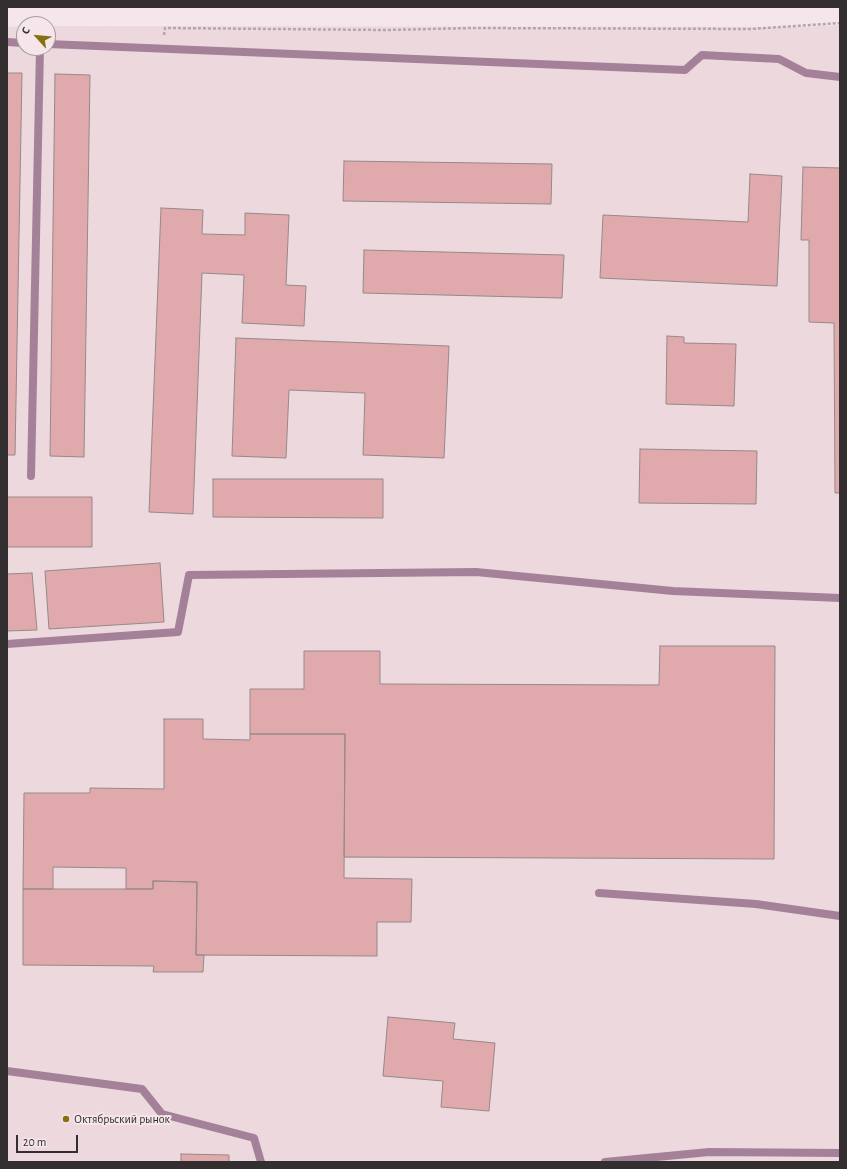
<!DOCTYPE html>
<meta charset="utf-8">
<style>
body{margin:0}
#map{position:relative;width:847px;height:1169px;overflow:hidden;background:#f4e6ea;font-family:"Alegreya Sans",sans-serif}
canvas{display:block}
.frame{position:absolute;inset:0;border:8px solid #332e30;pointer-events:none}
.north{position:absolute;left:16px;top:16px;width:40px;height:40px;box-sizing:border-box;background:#f4e6ea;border:1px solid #a79ca0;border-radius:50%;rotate:297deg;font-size:11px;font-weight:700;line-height:16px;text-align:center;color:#332e30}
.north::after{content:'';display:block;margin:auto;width:14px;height:18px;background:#877010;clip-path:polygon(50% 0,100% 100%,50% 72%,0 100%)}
.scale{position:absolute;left:16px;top:1135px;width:62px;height:18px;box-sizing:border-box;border:2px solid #332e30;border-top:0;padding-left:5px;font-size:12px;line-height:14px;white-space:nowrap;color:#332e30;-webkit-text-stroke:3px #f4e6ea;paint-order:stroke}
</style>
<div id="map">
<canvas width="847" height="1169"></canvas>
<div class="frame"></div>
<div class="north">С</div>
<div class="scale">20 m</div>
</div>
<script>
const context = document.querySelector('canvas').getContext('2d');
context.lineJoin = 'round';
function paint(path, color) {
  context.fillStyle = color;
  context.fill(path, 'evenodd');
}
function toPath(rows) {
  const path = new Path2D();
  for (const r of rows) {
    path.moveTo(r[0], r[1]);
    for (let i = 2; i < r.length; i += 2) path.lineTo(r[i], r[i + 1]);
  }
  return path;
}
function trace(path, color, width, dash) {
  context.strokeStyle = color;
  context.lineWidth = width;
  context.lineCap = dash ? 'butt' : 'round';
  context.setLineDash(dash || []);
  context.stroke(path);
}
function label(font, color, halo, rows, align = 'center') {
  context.font = font + ' "Alegreya Sans",sans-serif';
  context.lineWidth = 4;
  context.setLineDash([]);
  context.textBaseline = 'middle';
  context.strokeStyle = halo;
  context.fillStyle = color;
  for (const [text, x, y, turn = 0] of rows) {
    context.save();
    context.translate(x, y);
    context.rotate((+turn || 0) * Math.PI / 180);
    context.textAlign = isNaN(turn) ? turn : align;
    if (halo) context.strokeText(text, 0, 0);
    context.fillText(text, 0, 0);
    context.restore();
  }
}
paint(toPath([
 [840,25,840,1162,7,1162,7,27,24,26,24,48,48,48,48,26,805,27]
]), '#edd8de');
const building = toPath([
 [7,73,22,73,15,455,7,455,7,73],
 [55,74,90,75,84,457,50,456,55,74],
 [344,161,552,164,551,204,343,201,344,161],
 [803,167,840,168,840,493,835,493,834,323,809,322,809,240,801,240,803,167],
 [750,174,782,176,777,286,600,278,603,215,748,222,750,174],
 [161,208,203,210,202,234,245,235,245,213,289,215,286,285,306,286,304,326,242,323,244,275,202,273,193,514,149,512,161,208],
 [364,250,564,255,562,298,363,293,364,250],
 [667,336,684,337,684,343,736,344,734,406,666,404,667,336],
 [236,338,449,346,444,458,363,455,365,393,289,390,286,458,232,456,236,338],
 [640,449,757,451,756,504,639,503,640,449],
 [213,479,383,479,383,518,213,517,213,479],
 [7,497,92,497,92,547,7,547,7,497],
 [160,563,164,622,49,629,45,571,160,563],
 [32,573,37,630,7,631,7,574,32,573],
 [660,646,775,646,774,859,344,857,345,734,250,734,250,689,304,689,304,651,380,651,380,684,659,685,660,646],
 [164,719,203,719,203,739,250,740,250,734,345,734,344,878,412,879,411,922,377,922,377,956,196,955,197,882,153,881,153,889,126,889,126,868,53,867,53,889,23,889,24,793,90,793,90,788,164,789,164,719],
 [153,881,197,882,196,955,204,955,203,972,153,972,154,966,23,965,23,889,153,889,153,881],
 [388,1017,455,1023,453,1039,495,1043,489,1111,441,1107,443,1081,383,1076,388,1017],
 [181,1154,229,1155,229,1162,181,1162,181,1154]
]);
paint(building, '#e0aaac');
trace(building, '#968989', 1);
trace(toPath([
 [164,35,165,28,386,30,473,28,751,29,840,23]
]), '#b2a7aa', 2.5, [3, 2]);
trace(toPath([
 [7,42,24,43],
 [48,44,685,70,702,55,779,59,806,73,840,77],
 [31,476,40,48],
 [7,644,178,632,189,575,476,572,673,591,840,598],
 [599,893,756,904,840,916],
 [7,1071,142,1089,162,1114,254,1138,261,1162],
 [605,1162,709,1152,840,1153]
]), '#a58199', 8);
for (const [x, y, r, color] of [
 [66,1119,4,"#877010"]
]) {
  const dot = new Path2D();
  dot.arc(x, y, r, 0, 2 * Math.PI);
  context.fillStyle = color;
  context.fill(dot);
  trace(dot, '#f4e6ea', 1.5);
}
label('12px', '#332e30', '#f4e6ea', [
 ["Октябрьский рынок",74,1119]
], 'left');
</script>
